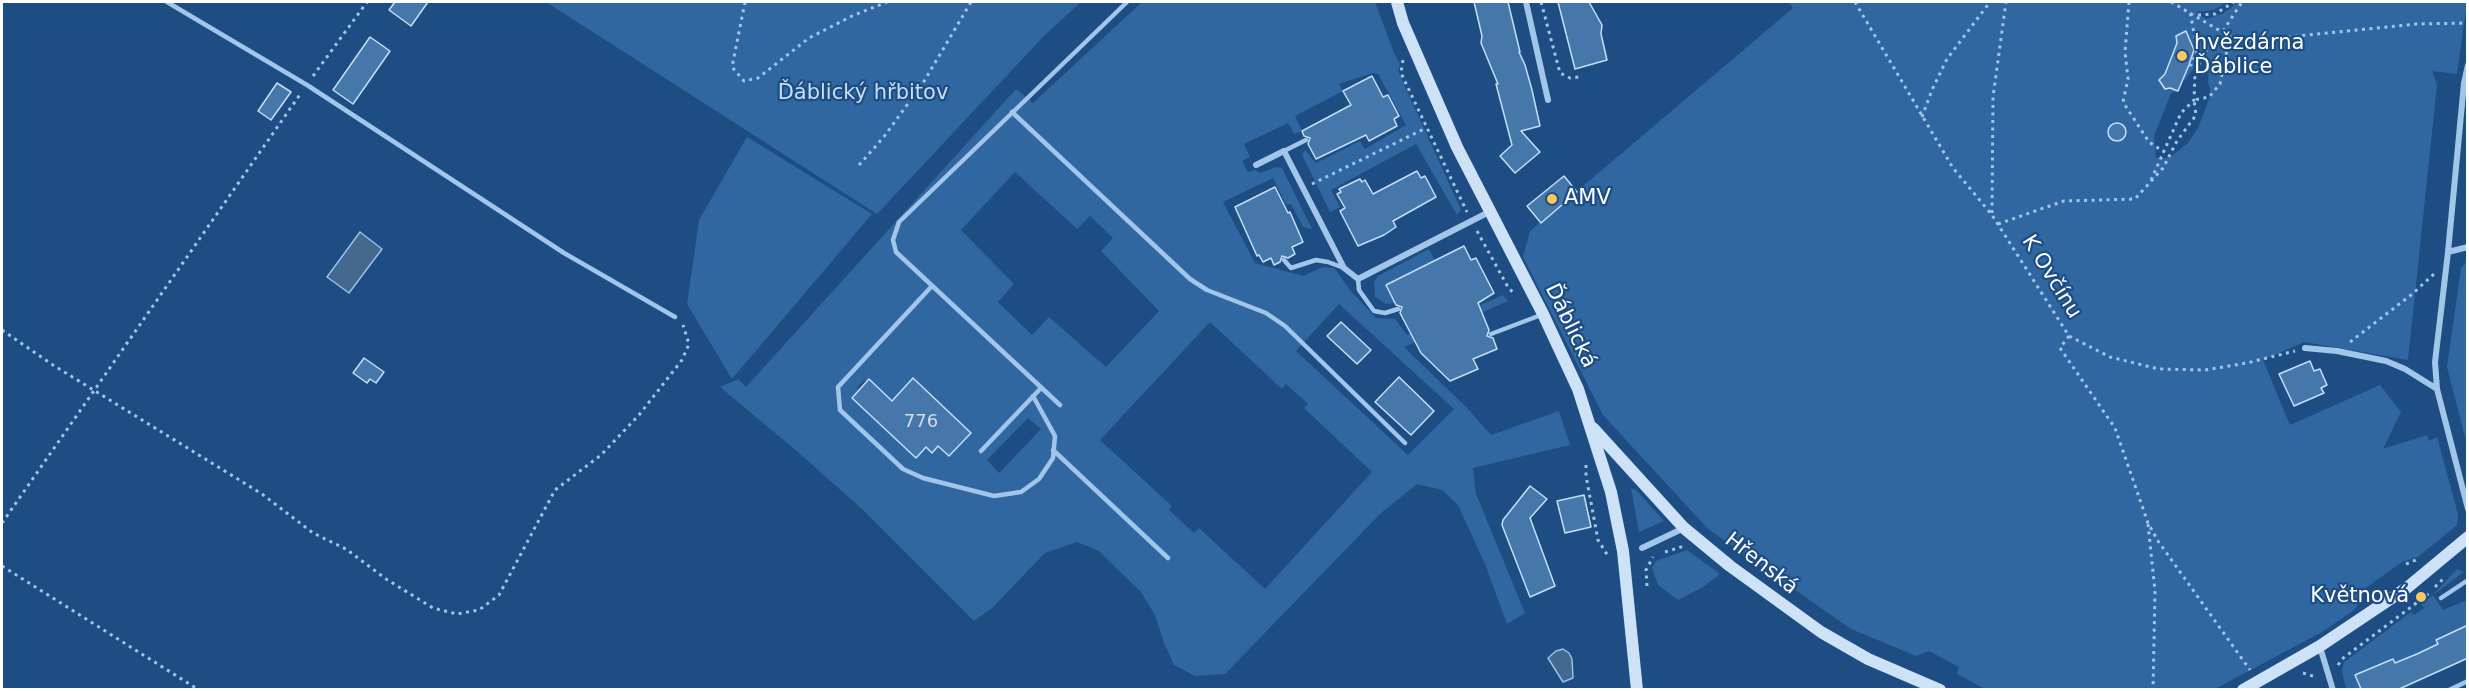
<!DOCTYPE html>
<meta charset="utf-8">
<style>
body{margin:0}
#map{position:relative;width:2469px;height:691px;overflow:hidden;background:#1d4d82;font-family:"DejaVu Sans",sans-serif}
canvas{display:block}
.frame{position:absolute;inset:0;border:3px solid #fff;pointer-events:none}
</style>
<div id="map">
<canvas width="2469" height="691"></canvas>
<div class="frame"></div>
</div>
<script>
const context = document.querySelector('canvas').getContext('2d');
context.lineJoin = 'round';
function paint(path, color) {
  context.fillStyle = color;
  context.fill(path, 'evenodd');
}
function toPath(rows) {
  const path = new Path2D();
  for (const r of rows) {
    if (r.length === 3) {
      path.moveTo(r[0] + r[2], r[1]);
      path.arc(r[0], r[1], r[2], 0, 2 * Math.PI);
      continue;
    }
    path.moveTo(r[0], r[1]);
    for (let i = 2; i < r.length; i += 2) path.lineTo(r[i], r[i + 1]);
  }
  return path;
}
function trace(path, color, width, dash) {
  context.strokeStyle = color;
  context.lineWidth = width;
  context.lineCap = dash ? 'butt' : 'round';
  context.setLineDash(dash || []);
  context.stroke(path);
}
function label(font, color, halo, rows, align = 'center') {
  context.font = font + ' "DejaVu Sans",sans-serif';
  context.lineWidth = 4.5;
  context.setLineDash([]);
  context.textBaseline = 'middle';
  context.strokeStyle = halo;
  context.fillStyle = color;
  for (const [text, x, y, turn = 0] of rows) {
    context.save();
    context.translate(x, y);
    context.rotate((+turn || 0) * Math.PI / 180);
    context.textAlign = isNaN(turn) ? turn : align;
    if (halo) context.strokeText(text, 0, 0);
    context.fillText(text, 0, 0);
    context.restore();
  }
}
paint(toPath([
 [546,2,1081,2,1043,37,877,214],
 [1142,2,1375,2,1394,53,1400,64,1398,71,1461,210,1457,215,1416,144,1331,190,1340,207,1330,212,1302,155,1305,150,1316,163,1360,141,1365,149,1406,125,1378,74,1373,73,1339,84,1343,91,1295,116,1302,131,1294,134,1288,123,1244,144,1250,157,1242,161,1248,172,1256,170,1260,173,1276,167,1282,168,1312,229,1303,227,1291,204,1286,205,1273,178,1223,202,1255,263,1303,276,1323,267,1334,268,1350,290,1376,318,1395,319,1407,335,1452,313,1454,317,1503,295,1508,301,1404,347,1467,408,1491,435,1559,411,1570,445,1473,468,1476,494,1525,613,1507,624,1485,564,1458,505,1442,490,1417,484,1381,513,1225,674,1195,676,1174,665,1164,643,1155,615,1141,592,1099,551,1077,542,1045,553,992,608,974,621,862,509,792,447,720,387,738,379,746,387,1016,89,1033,103],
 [1015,172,1077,229,1090,216,1113,238,1101,251,1159,311,1106,367,1049,317,1032,335,998,302,1014,284,961,230],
 [1339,304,1454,409,1408,455,1296,351],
 [1210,322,1282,389,1286,384,1308,404,1304,408,1372,472,1265,589,1199,528,1194,533,1169,510,1172,506,1100,440],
 [914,378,971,433,949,456,938,446,932,453,926,447,916,457,852,398,859,390,857,388,864,380,866,382,869,380,892,401],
 [1028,418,1041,429,999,473,987,460],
 [1789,2,2227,2,2214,10,2196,12,2206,19,2222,14,2237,3,2249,2,2467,2,2457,74,2432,71,2437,85,2408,360,2304,342,2263,360,2290,425,2380,385,2401,412,2383,449,2427,435,2429,441,2437,437,2458,514,2457,525,2418,557,2402,562,2367,587,2362,600,2353,611,2322,632,2215,689,1985,689,1957,674,1959,667,1929,651,1916,656,1851,629,1708,529,1603,415,1523,257,1530,231,1793,8],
 [2182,33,2188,36,2190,40,2188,45,2195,48,2183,79,2185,80,2202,58,2209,65,2208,81,2211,94,2198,128,2188,143,2169,158,2156,158,2154,136,2171,93,2180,91,2164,88,2160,79,2164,75,2177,42,2176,38],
 [747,137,872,214,732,379,687,304,699,220],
 [1429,249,1435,261,1386,285,1395,303,1386,304,1375,297,1374,282,1378,276],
 [2467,261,2468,261,2467,445,2447,367,2461,268],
 [1631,488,1636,490,1664,521,1639,532],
 [1687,550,1720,574,1703,587,1678,600,1658,585,1652,568,1656,561],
 [2457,569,2464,572,2433,595,2443,610,2467,600,2467,625,2436,640,2438,645,2395,664,2393,659,2355,675,2360,687,2365,685,2367,689,2346,689,2342,671,2344,662,2411,612,2414,615,2424,608,2421,604,2431,597]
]), '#3067a0');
const water = toPath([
 [360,232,382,249,349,293,327,277,360,232],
 [1563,649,1569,653,1572,659,1573,678,1563,682,1548,658,1556,651,1563,649]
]);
paint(water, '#44688e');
trace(water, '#95c1eb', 1.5);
const building = toPath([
 [395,2,428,2,411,26,389,10,395,2],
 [1474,2,1508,2,1520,52,1519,52,1525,65,1532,90,1540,126,1521,131,1540,152,1515,173,1500,156,1512,145,1496,84,1498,84,1481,43,1482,36,1474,2],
 [1558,2,1589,2,1602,25,1601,34,1607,60,1575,69,1558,2],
 [2186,31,2194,50,2189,65,2178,91,2170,88,2165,89,2159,80,2165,74,2177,43,2176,36,2186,31],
 [370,37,390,51,353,104,333,90,370,37],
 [1372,76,1383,97,1388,95,1399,116,1394,119,1397,126,1369,141,1366,135,1316,159,1308,144,1310,138,1304,136,1302,131,1351,105,1343,91,1372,76],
 [277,83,291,92,271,120,258,111,277,83],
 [2117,132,9],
 [1417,171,1421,178,1425,176,1436,197,1393,221,1396,227,1384,235,1358,246,1340,211,1345,208,1337,194,1341,192,1339,189,1360,179,1362,182,1365,180,1373,194,1417,171],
 [1564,176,1577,192,1541,223,1527,206,1564,176],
 [1275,187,1288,213,1290,212,1303,242,1292,247,1295,254,1288,258,1282,256,1280,262,1274,265,1271,258,1263,262,1259,255,1257,256,1235,207,1275,187],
 [1464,246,1471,260,1476,258,1494,293,1478,303,1489,330,1487,336,1493,338,1497,349,1473,359,1478,369,1450,381,1421,353,1400,313,1402,307,1396,305,1386,285,1464,246],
 [1341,322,1371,350,1357,364,1327,336,1341,322],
 [364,358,384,372,376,383,370,379,367,383,353,373,364,358],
 [2310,361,2314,371,2320,369,2327,385,2321,388,2324,393,2294,406,2279,374,2310,361],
 [1399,377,1434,411,1411,435,1375,402,1399,377],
 [913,378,971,433,949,456,938,446,932,453,926,447,916,458,852,398,869,379,892,401,913,378],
 [1530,486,1547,499,1530,518,1555,586,1530,597,1502,525,1503,520,1530,486],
 [1584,495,1591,527,1565,533,1557,501,1584,495],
 [2468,625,2468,658,2397,690,2361,689,2355,675,2393,659,2395,663,2417,654,2438,644,2436,640,2468,625]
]);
paint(building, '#4577ab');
trace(building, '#c6def7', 1.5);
trace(toPath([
 [745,2,732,67,744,81,758,78,809,38,852,16,887,2],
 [1541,2,1560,73,1570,78,1579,77],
 [1855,2,1953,168,1992,215,2069,336,2110,357,2159,369,2205,370,2247,363,2295,351],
 [2129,2,2125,52,2128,79,2123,102,2149,142,2164,152],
 [2171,2,2239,42,2416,24,2468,23],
 [2198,15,2215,14,2234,2],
 [2223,31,2242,2],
 [2196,47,2223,39],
 [1403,60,1401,73,1467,212],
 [2189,65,2191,65,2197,50,2190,11],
 [313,76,367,2],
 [1922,117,1932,90,1947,59,1990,2],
 [859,165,883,138,923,83,971,2],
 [2151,180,2181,113,2194,100,2195,74,2205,51,2230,36],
 [1312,184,1426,128],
 [1992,213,1993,97,2006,2],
 [1998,224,2064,201,2135,199,2163,168,2177,141,2196,115,2194,100,2209,97,2220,84,2230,36],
 [1477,231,1509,289,1516,294],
 [2,330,53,365,262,494,313,533,346,549,386,579,433,608,457,614,479,610,499,595,555,490,601,455,639,415,682,360,689,344,683,325],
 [2069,336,2060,348,2115,428,2148,523,2158,541,2250,670],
 [2350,342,2411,295,2434,274],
 [1586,465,1586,476,1598,540,1608,556],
 [2,523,301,93],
 [2148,524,2155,591,2153,690],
 [1665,552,1684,546],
 [2406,564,2416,560],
 [2,566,199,690],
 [1647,586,1646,570,1653,557],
 [2435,587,2445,577],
 [2338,665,2342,659,2431,592],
 [2303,673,2316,677]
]), '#a2c5ea', 3, [3, 4.5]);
trace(toPath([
 [167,2,307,85,564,253,675,317],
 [1012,112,1190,279,1207,290,1266,313,1285,326,1405,443],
 [1284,151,1306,140],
 [1284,260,1291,268,1316,260,1328,262,1344,268],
 [1358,279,1359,290,1374,311,1385,313,1398,309],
 [932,286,838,387,840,410,903,469,923,478,994,496,1021,492,1039,479,1053,458,1055,436,1033,396],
 [1491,334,1541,315],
 [1060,405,896,252,893,240,899,222,1127,2],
 [1053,450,1168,558],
 [981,451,1041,388],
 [2441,598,2468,580],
 [2449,690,2468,681]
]), '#a2c5ea', 4.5);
trace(toPath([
 [1526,2,1548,100],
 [2468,65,2464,83,2448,252,2435,362,2437,389,2468,509],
 [1256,165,1284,151,1344,268,1358,279,1489,212],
 [2448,252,2468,247],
 [2305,348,2337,351,2386,361,2405,369,2437,389],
 [1642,548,1684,528],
 [2320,647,2333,690]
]), '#a2c5ea', 6);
trace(toPath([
 [1397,2,1403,23,1457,147,1543,314,1578,389,1611,492,1623,551,1637,690],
 [1593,428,1684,528,1730,566,1821,632,1868,659,1940,690],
 [2243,690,2320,646,2408,587,2468,537]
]), '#cde1f7', 12);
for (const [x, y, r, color] of [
 [2182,56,6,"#fac760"],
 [1552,199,6,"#fac760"],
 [2421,597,6,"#fac760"]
]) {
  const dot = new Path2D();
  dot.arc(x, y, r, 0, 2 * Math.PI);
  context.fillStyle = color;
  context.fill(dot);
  trace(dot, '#1d4d82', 2);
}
label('18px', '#d0ddea', null, [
 ["776",921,422]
]);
label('21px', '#fff', '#1d4d82', [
 ["hvězdárna",2194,44],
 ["Ďáblice",2194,68],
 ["AMV",1564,199],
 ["Květnová",2409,597,"right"]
], 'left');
label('21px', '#c6def7', '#1d4d82', [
 ["Ďáblický hřbitov",863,94]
]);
label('21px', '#fff', '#1d4d82', [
 ["K Ovčínu",2051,277,58],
 ["Ďáblická",1570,326,64],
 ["Hřenská",1761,564,38]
]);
</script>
